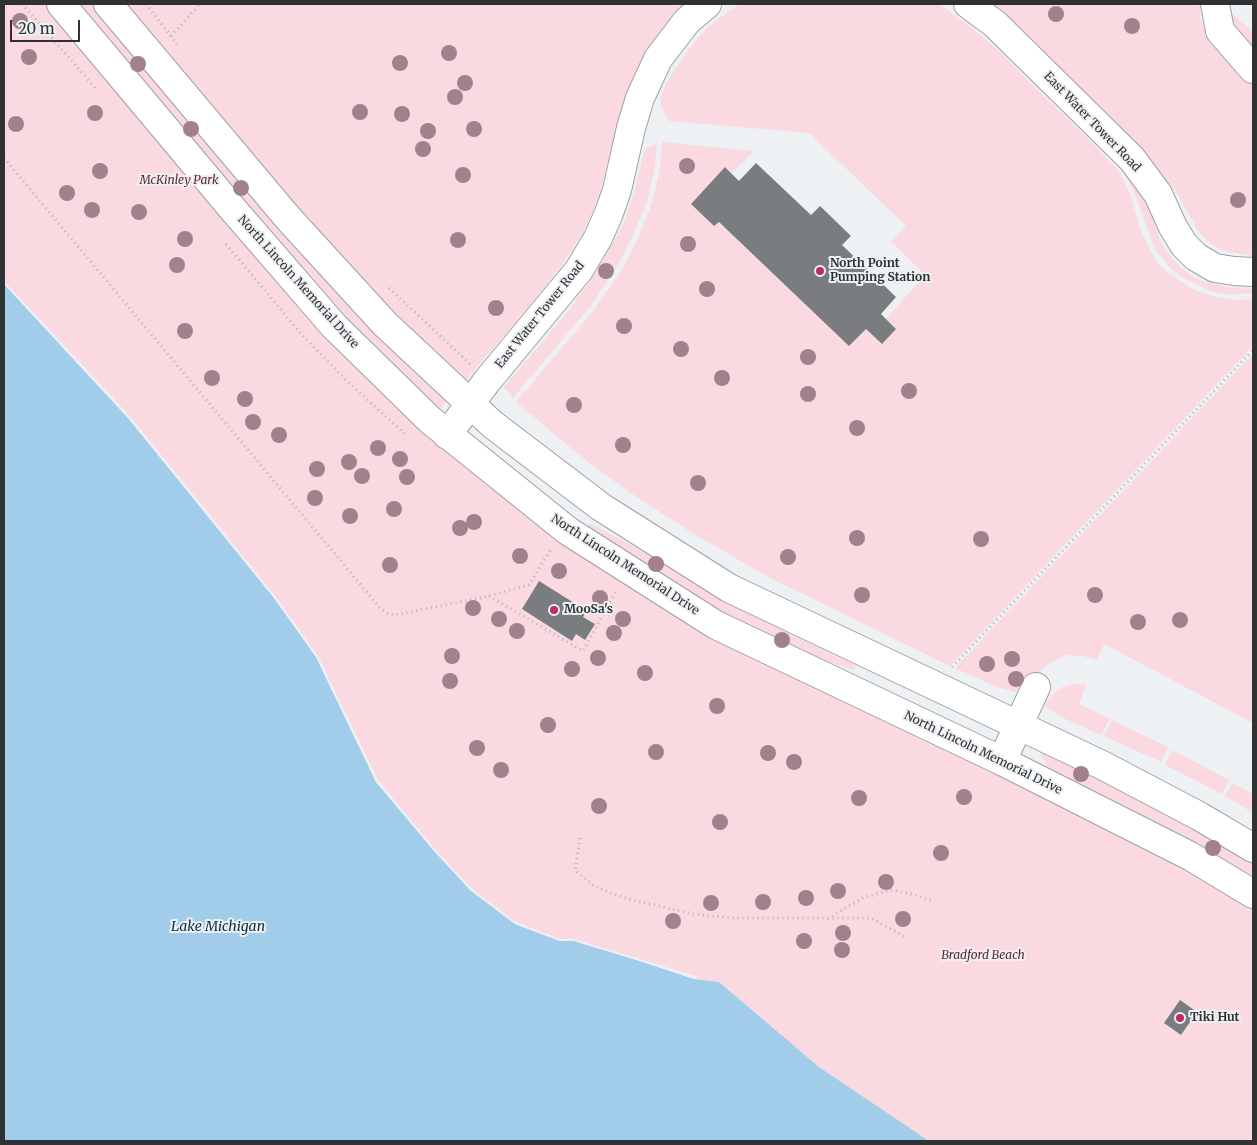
<!DOCTYPE html>
<style>
body{margin:0}
#map{position:relative;width:1257px;height:1145px;overflow:hidden;background:#eef1f4;font-family:Merriweather,serif}
canvas{display:block}
.frame{position:absolute;inset:0;border:5px solid #303132;pointer-events:none}
.scale{position:absolute;left:10px;top:20px;width:70px;height:22px;box-sizing:border-box;border:2px solid #303132;border-top:0;padding-left:6px;font-size:15px;line-height:18px;white-space:nowrap;color:#303132;-webkit-text-stroke:4px #eef1f4;paint-order:stroke}
</style>
<div id="map">
<canvas width="1257" height="1145"></canvas>
<div class="frame"></div>
<div class="scale">20 m</div>
</div>
<script>
const context = document.querySelector('canvas').getContext('2d');
context.lineJoin = 'round';
function paint(path, color) {
  context.fillStyle = color;
  context.fill(path, 'evenodd');
}
function toPath(rows) {
  const path = new Path2D();
  for (const r of rows) {
    path.moveTo(r[0], r[1]);
    for (let i = 2; i < r.length; i += 2) path.lineTo(r[i], r[i + 1]);
  }
  return path;
}
function trace(path, color, width, dash) {
  context.strokeStyle = color;
  context.lineWidth = width;
  context.lineCap = dash ? 'butt' : 'round';
  context.setLineDash(dash || []);
  context.stroke(path);
}
function label(font, color, halo, rows, align = 'center') {
  context.font = font + ' Merriweather,serif';
  context.lineWidth = 4;
  context.setLineDash([]);
  context.textBaseline = 'middle';
  context.strokeStyle = halo;
  context.fillStyle = color;
  for (const [text, x, y, turn = 0] of rows) {
    context.save();
    context.translate(x, y);
    context.rotate((+turn || 0) * Math.PI / 180);
    context.textAlign = isNaN(turn) ? turn : align;
    if (halo) context.strokeText(text, 0, 0);
    context.fillText(text, 0, 0);
    context.restore();
  }
}
paint(toPath([
 [4,4,689,4,618,125,600,191,591,217,575,245,560,268,511,328,430,421,716,625,1253,894,1253,1141,929,1141,819,1067,719,982,694,979,560,941,515,924,470,890,376,782,128,418,4,284],
 [739,4,939,4,968,25,998,50,1112,163,1119,171,1130,194,1141,231,1150,250,1158,264,1168,273,1194,290,1211,296,1237,300,1253,299,1253,346,950,666,770,578,694,534,638,498,589,463,516,402,593,311,623,268,639,236,651,206,660,170,662,142,754,151,732,173,725,167,691,204,714,226,719,222,849,345,866,329,882,344,896,329,886,319,925,275,891,241,906,226,809,133,669,121,661,107,660,99,666,83,688,50,709,26],
 [988,4,1199,4,1200,17,1204,29,1222,52,1253,86,1253,256,1228,252,1218,248,1207,241,1197,229,1174,188,1135,143],
 [1230,12,1253,32,1253,51,1232,27],
 [657,143,655,168,646,204,634,233,618,265,589,308,513,398,504,387,569,310,599,268,624,222,633,196,644,152,647,148],
 [1122,168,1139,184,1151,210,1160,241,1169,254,1181,268,1199,280,1227,287,1253,289,1253,294,1224,294,1211,291,1183,278,1171,269,1155,249,1134,192],
 [1253,354,1253,723,1104,644,1097,660,1083,656,1065,655,1050,663,1015,692,997,687,955,668],
 [590,523,653,557,784,631,855,665,854,670,793,651,722,613,691,595,587,528],
 [1074,684,1086,685,1079,704,1110,719,1101,735,1059,716,1045,706,1049,698,1058,690,1062,687],
 [1112,720,1168,747,1161,762,1104,736],
 [1041,750,1112,785,1253,863,1253,878,1151,820,1048,768,1040,753],
 [1172,750,1229,780,1222,794,1165,765],
 [1233,783,1253,794,1253,813,1225,796]
]), '#fad9e0');
paint(toPath([
 [4,284,128,418,274,598,316,657,376,782,470,890,515,924,560,941,574,941,643,962,694,979,719,982,819,1067,929,1141,4,1141]
]), '#a2cdea');
paint(toPath([
 [4,281,130,416,276,597,318,656,378,780,434,848,471,888,516,922,560,939,574,939,699,977,694,979,643,962,574,941,560,941,515,924,470,890,433,850,376,782,316,657,274,598,128,418,4,284]
]), '#eef1f4');
paint(toPath([
 [756,163,811,215,820,206,851,236,842,245,896,297,881,314,896,329,882,344,866,329,849,346,719,222,714,226,691,204,725,167,739,181],
 [539,581,587,611,583,617,595,624,585,640,576,634,572,641,522,609],
 [1180,1000,1197,1012,1181,1035,1164,1023]
]), '#7a7d7f');
const minor = toPath([
 [968,4,995,24,1132,159,1158,194,1173,227,1184,245,1196,257,1215,268,1234,271,1253,272],
 [1215,4,1220,31,1253,69],
 [447,435,487,381,579,270,598,238,609,213,617,190,631,128,640,98,658,59,687,21,707,4],
 [1002,761,1036,687]
]);
const major = toPath([
 [61,4,231,207,334,326,430,420,568,531,716,625,1002,761,1190,856,1253,894],
 [108,4,288,218,385,324,492,424,601,507,729,588,1102,765,1199,816,1253,848]
]);
trace(minor, '#9ea1a3', 30);
trace(major, '#9ea1a3', 30);
trace(toPath([
 [22,4,97,90],
 [146,4,177,44],
 [171,36,200,4],
 [4,158,381,609,387,613,395,615,480,598,529,585,551,549],
 [226,244,303,336,347,381,405,434],
 [389,288,470,364],
 [489,596,583,651,616,591],
 [952,667,1253,350],
 [580,838,575,870,593,885,608,892,629,899,693,914,733,918,871,918,907,938],
 [828,919,862,898,891,890,912,894,934,901]
]), '#b3b6b8', 3, [1, 4]);
trace(minor, '#fff', 28);
trace(major, '#fff', 28);
context.fillStyle = '#a1818d';
for (const [x, y] of [
 [1056,14],
 [20,21],
 [1132,26],
 [449,53],
 [29,57],
 [400,63],
 [138,64],
 [465,83],
 [455,97],
 [360,112],
 [95,113],
 [402,114],
 [16,124],
 [191,129],
 [474,129],
 [428,131],
 [423,149],
 [687,166],
 [100,171],
 [463,175],
 [241,188],
 [67,193],
 [1238,200],
 [92,210],
 [139,212],
 [185,239],
 [458,240],
 [688,244],
 [177,265],
 [606,271],
 [707,289],
 [496,308],
 [624,326],
 [185,331],
 [681,349],
 [808,357],
 [212,378],
 [722,378],
 [909,391],
 [808,394],
 [245,399],
 [574,405],
 [253,422],
 [857,428],
 [279,435],
 [623,445],
 [378,448],
 [400,459],
 [349,462],
 [317,469],
 [362,476],
 [407,477],
 [698,483],
 [315,498],
 [394,509],
 [350,516],
 [474,522],
 [460,528],
 [857,538],
 [981,539],
 [520,556],
 [788,557],
 [656,564],
 [390,565],
 [559,571],
 [862,595],
 [1095,595],
 [600,598],
 [473,608],
 [499,619],
 [623,619],
 [1180,620],
 [1138,622],
 [517,631],
 [614,633],
 [782,640],
 [452,656],
 [598,658],
 [1012,659],
 [987,664],
 [572,669],
 [645,673],
 [1016,679],
 [450,681],
 [717,706],
 [548,725],
 [477,748],
 [656,752],
 [768,753],
 [794,762],
 [501,770],
 [1081,774],
 [964,797],
 [859,798],
 [599,806],
 [720,822],
 [1213,848],
 [941,853],
 [886,882],
 [838,891],
 [806,898],
 [763,902],
 [711,903],
 [903,919],
 [673,921],
 [843,933],
 [804,941],
 [842,950]
]) {
  context.beginPath();
  context.arc(x, y, 8, 0, 2 * Math.PI);
  context.fill();
}
for (const [x, y, r, color] of [
 [820,271,5,"#ba2d62"],
 [554,610,5,"#ba2d62"],
 [1180,1018,5,"#ba2d62"]
]) {
  const dot = new Path2D();
  dot.arc(x, y, r, 0, 2 * Math.PI);
  context.fillStyle = color;
  context.fill(dot);
  trace(dot, '#eef1f4', 2);
}
label('12px', '#303132', '#eef1f4', [
 ["East Water Tower Road",1092,122,46],
 ["North Lincoln Memorial Drive",298,282,48],
 ["East Water Tower Road",540,315,-51],
 ["North Lincoln Memorial Drive",625,565,33],
 ["North Lincoln Memorial Drive",983,753,26]
]);
label('italic 12px', '#622538', '#eef1f4', [
 ["McKinley Park",179,181],
 ["Bradford Beach",983,956]
]);
label('bold 12px', '#303132', '#eef1f4', [
 ["North Point",830,264],
 ["Pumping Station",830,278],
 ["MooSa's",564,610],
 ["Tiki Hut",1190,1018]
], 'left');
label('italic 14px', '#0d3045', '#eef1f4', [
 ["Lake Michigan",218,927]
]);
</script>
